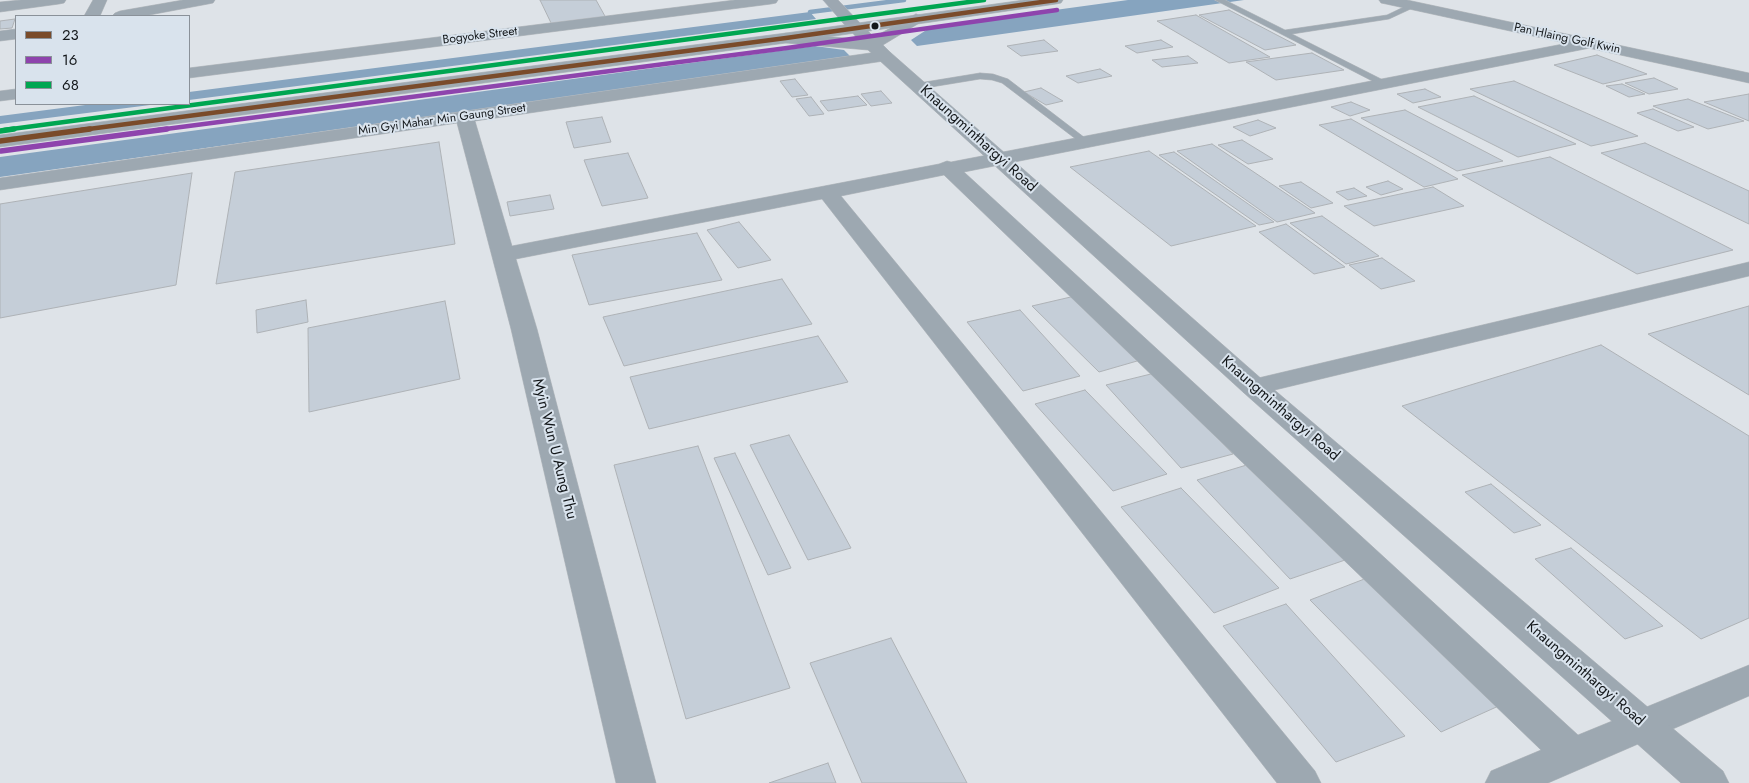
<!DOCTYPE html>
<style>
body{margin:0}
#map{position:relative;width:1749px;height:783px;overflow:hidden;background:#dee3e8;font-family:Jost,sans-serif}
canvas{display:block}
.legend{position:absolute;left:15px;top:15px;width:175px;height:90px;box-sizing:border-box;background:#d9e3ed;border:1px solid #8a9199;margin:0;padding:6px 9px;list-style:none;font-size:15px;color:#13171a}
.legend li{display:flex;align-items:center;gap:10px;height:25px}
.legend b{width:25px;border:1px solid #8a9199}
</style>
<div id="map">
<canvas width="1749" height="783"></canvas>
<ul class="legend">
<li><b style="height:6px;background:#7a4b2a"></b>23</li>
<li><b style="height:6px;background:#8e44ad"></b>16</li>
<li><b style="height:6px;background:#00a651"></b>68</li>
</ul>
</div>
<script>
const context = document.querySelector('canvas').getContext('2d');
context.lineJoin = 'round';
function paint(path, color) {
  context.fillStyle = color;
  context.fill(path, 'evenodd');
}
function toPath(rows) {
  const path = new Path2D();
  for (const r of rows) {
    path.moveTo(r[0], r[1]);
    for (let i = 2; i < r.length; i += 2) path.lineTo(r[i], r[i + 1]);
  }
  return path;
}
function trace(path, color, width, dash) {
  context.strokeStyle = color;
  context.lineWidth = width;
  context.lineCap = dash ? 'butt' : 'round';
  context.setLineDash(dash || []);
  context.stroke(path);
}
function label(font, color, halo, rows, align = 'center') {
  context.font = font + ' Jost,sans-serif';
  context.lineWidth = 4;
  context.setLineDash([]);
  context.textBaseline = 'middle';
  context.strokeStyle = halo;
  context.fillStyle = color;
  for (const [text, x, y, turn = 0] of rows) {
    context.save();
    context.translate(x, y);
    context.rotate((+turn || 0) * Math.PI / 180);
    context.textAlign = isNaN(turn) ? turn : align;
    if (halo) context.strokeText(text, 0, 0);
    context.fillText(text, 0, 0);
    context.restore();
  }
}
paint(toPath([
 [1128,0,1244,0,917,46,911,40,931,27],
 [810,12,816,19,189,100,189,92],
 [815,46,844,50,851,57,0,177,0,157],
 [93,104,158,104,0,124,0,116]
]), '#86a4bf');
trace(toPath([
 [810,12,904,0]
]), '#86a4bf', 4.5);
const building = toPath([
 [540,0,596,0,606,18,552,25,540,0],
 [1229,10,1296,45,1265,50,1199,15,1229,10],
 [1196,15,1270,57,1229,63,1157,21,1196,15],
 [15,19,12,28,0,29,0,21,15,19],
 [1044,40,1058,51,1021,56,1007,46,1044,40],
 [1161,40,1173,47,1137,53,1125,46,1161,40],
 [1312,53,1344,70,1276,80,1246,62,1312,53],
 [1597,55,1647,74,1603,84,1554,65,1597,55],
 [1188,56,1198,63,1162,67,1152,60,1188,56],
 [1100,69,1112,76,1078,83,1066,76,1100,69],
 [1654,78,1678,89,1649,94,1625,83,1654,78],
 [795,79,808,95,792,97,780,81,795,79],
 [1514,81,1638,136,1591,146,1470,89,1514,81],
 [1622,84,1645,94,1629,97,1606,86,1622,84],
 [1041,88,1063,101,1046,105,1024,92,1041,88],
 [1425,89,1441,97,1413,103,1397,94,1425,89],
 [881,91,892,103,871,106,861,94,881,91],
 [1749,94,1749,121,1704,102,1749,94],
 [858,96,867,105,828,111,820,101,858,96],
 [1474,96,1576,144,1518,157,1418,107,1474,96],
 [811,97,824,114,809,116,796,99,811,97],
 [1688,99,1744,121,1708,129,1653,106,1688,99],
 [1351,102,1370,110,1350,116,1331,107,1351,102],
 [1653,109,1694,127,1678,131,1637,113,1653,109],
 [1405,110,1503,161,1457,171,1361,118,1405,110],
 [602,117,611,142,574,148,566,122,602,117],
 [1351,119,1458,179,1424,187,1319,125,1351,119],
 [1258,120,1276,128,1250,136,1233,127,1258,120],
 [1242,140,1273,159,1248,164,1218,145,1242,140],
 [439,142,455,244,216,284,235,172,439,142],
 [1645,143,1749,191,1749,224,1601,153,1645,143],
 [1212,144,1315,213,1277,222,1177,151,1212,144],
 [1149,151,1256,226,1171,246,1070,167,1149,151],
 [1174,152,1274,222,1259,225,1159,155,1174,152],
 [628,153,648,198,602,206,584,160,628,153],
 [1550,157,1733,250,1637,274,1462,175,1550,157],
 [192,173,176,285,0,318,0,204,192,173],
 [1388,181,1403,189,1381,195,1366,187,1388,181],
 [1301,182,1333,203,1311,208,1279,186,1301,182],
 [1433,187,1464,206,1374,226,1344,206,1433,187],
 [1354,188,1367,196,1348,200,1336,192,1354,188],
 [550,195,554,209,510,216,507,202,550,195],
 [1322,216,1379,256,1346,264,1290,223,1322,216],
 [739,222,771,260,738,268,707,230,739,222],
 [1286,224,1345,267,1314,274,1259,232,1286,224],
 [697,233,722,280,589,305,572,255,697,233],
 [1382,258,1415,281,1381,289,1349,265,1382,258],
 [782,279,812,324,624,366,603,317,782,279],
 [1075,296,1144,359,1099,372,1032,306,1075,296],
 [306,300,308,322,257,333,256,310,306,300],
 [445,301,460,379,309,412,308,328,445,301],
 [1749,306,1749,395,1648,334,1749,306],
 [1020,310,1080,376,1023,391,967,322,1020,310],
 [818,336,848,382,649,429,630,377,818,336],
 [1601,345,1749,436,1749,618,1701,639,1402,406,1601,345],
 [1155,373,1233,454,1181,468,1106,385,1155,373],
 [1085,390,1167,474,1113,491,1035,404,1085,390],
 [789,435,851,548,808,560,750,445,789,435],
 [698,446,790,688,686,719,614,465,698,446],
 [735,453,791,568,768,575,714,458,735,453],
 [1250,464,1348,559,1290,579,1197,480,1250,464],
 [1491,484,1541,525,1514,533,1465,492,1491,484],
 [1181,488,1279,588,1214,613,1121,507,1181,488],
 [1571,548,1663,626,1625,639,1535,559,1571,548],
 [1367,578,1503,704,1441,732,1310,600,1367,578],
 [1286,604,1405,736,1336,762,1223,626,1286,604],
 [891,638,967,783,862,783,810,663,891,638],
 [828,763,836,783,769,783,828,763]
]);
paint(building, '#c5ced8');
trace(building, '#aeb2b6', 1);
const service = toPath([
 [1215,0,1225,0,1285,30,1387,15,1410,4,1417,6,1389,19,1292,34,1385,81,1386,83,1382,86,1215,0],
 [980,73,993,74,1008,79,1089,141,1084,144,1081,143,1002,83,992,80,980,79,919,89,915,86,919,83,980,73]
]);
const minor = toPath([
 [21,0,66,0,64,3,59,4,0,12,0,2,21,0],
 [93,0,107,0,100,16,84,16,93,0],
 [183,0,215,0,213,3,208,4,144,16,112,16,115,13,120,11,183,0],
 [735,0,778,0,776,3,771,4,189,78,189,68,735,0],
 [16,29,16,39,0,41,0,31,16,29],
 [1589,39,1595,41,1597,44,1595,47,964,172,1578,735,1749,665,1749,696,1548,783,1485,783,1491,771,1541,750,944,175,841,196,1315,771,1321,783,1277,783,822,199,516,259,537,329,656,783,616,783,511,329,457,123,0,190,0,178,884,51,890,52,892,56,890,60,884,61,475,121,512,246,939,164,947,161,951,162,1589,39],
 [16,89,16,99,0,101,0,91,16,89],
 [1749,262,1749,276,1254,395,1244,393,1240,387,1244,381,1254,379,1749,262]
]);
const tertiary = toPath([
 [1379,0,1407,0,1749,73,1749,83,1386,4,1381,3,1379,0],
 [916,14,921,16,924,19,921,22,883,45,890,52,1264,381,1723,771,1729,783,1681,783,1244,393,868,50,786,43,780,41,778,38,780,35,786,33,858,39,848,28,850,25,856,23,862,25,874,37,916,14]
]);
const secondary = toPath([
 [823,0,838,0,862,25,864,28,862,31,850,31,823,0]
]);
const primary = toPath([
 [1024,0,1063,0,1061,3,1056,4,786,43,0,147,0,135,786,33,1024,0]
]);
trace(service, '#babec2', 1);
trace(minor, '#babec2', 1);
trace(tertiary, '#babec2', 1);
trace(secondary, '#babec2', 1);
trace(primary, '#babec2', 1);
paint(service, '#9da8b1');
paint(minor, '#9da8b1');
paint(tertiary, '#9da8b1');
paint(secondary, '#9ca7b1');
paint(primary, '#9faab2');
trace(toPath([
 [81,130,786,38,1056,0]
]), '#7a4b2a', 4.5);
trace(toPath([
 [0,141,90,129]
]), '#7a4b2a', 5.5);
trace(toPath([
 [158,130,787,48,1057,10]
]), '#8e44ad', 4.5);
trace(toPath([
 [1,151,167,129]
]), '#8e44ad', 5.5);
trace(toPath([
 [4,130,984,0]
]), '#00a651', 4.5);
trace(toPath([
 [0,131,14,129]
]), '#00a651', 5.5);
for (const [x, y, r, color] of [
 [875,26,4.5,"#13171a"]
]) {
  const dot = new Path2D();
  dot.arc(x, y, r, 0, 2 * Math.PI);
  context.fillStyle = color;
  context.fill(dot);
  trace(dot, '#d9e3ed', 2);
}
label('12px', '#13171a', '#d9e3ed', [
 ["Bogyoke Street",480,36,-7],
 ["Pan Hlaing Golf Kwin",1567,39,12],
 ["Min Gyi Mahar Min Gaung Street",442,120,-8]
]);
label('15px', '#13171a', '#d9e3ed', [
 ["Knaungminthargyi Road",978,139,42],
 ["Knaungminthargyi Road",1280,409,41],
 ["Myin Wun U Aung Thu",554,449,76],
 ["Knaungminthargyi Road",1585,674,41]
]);
</script>
